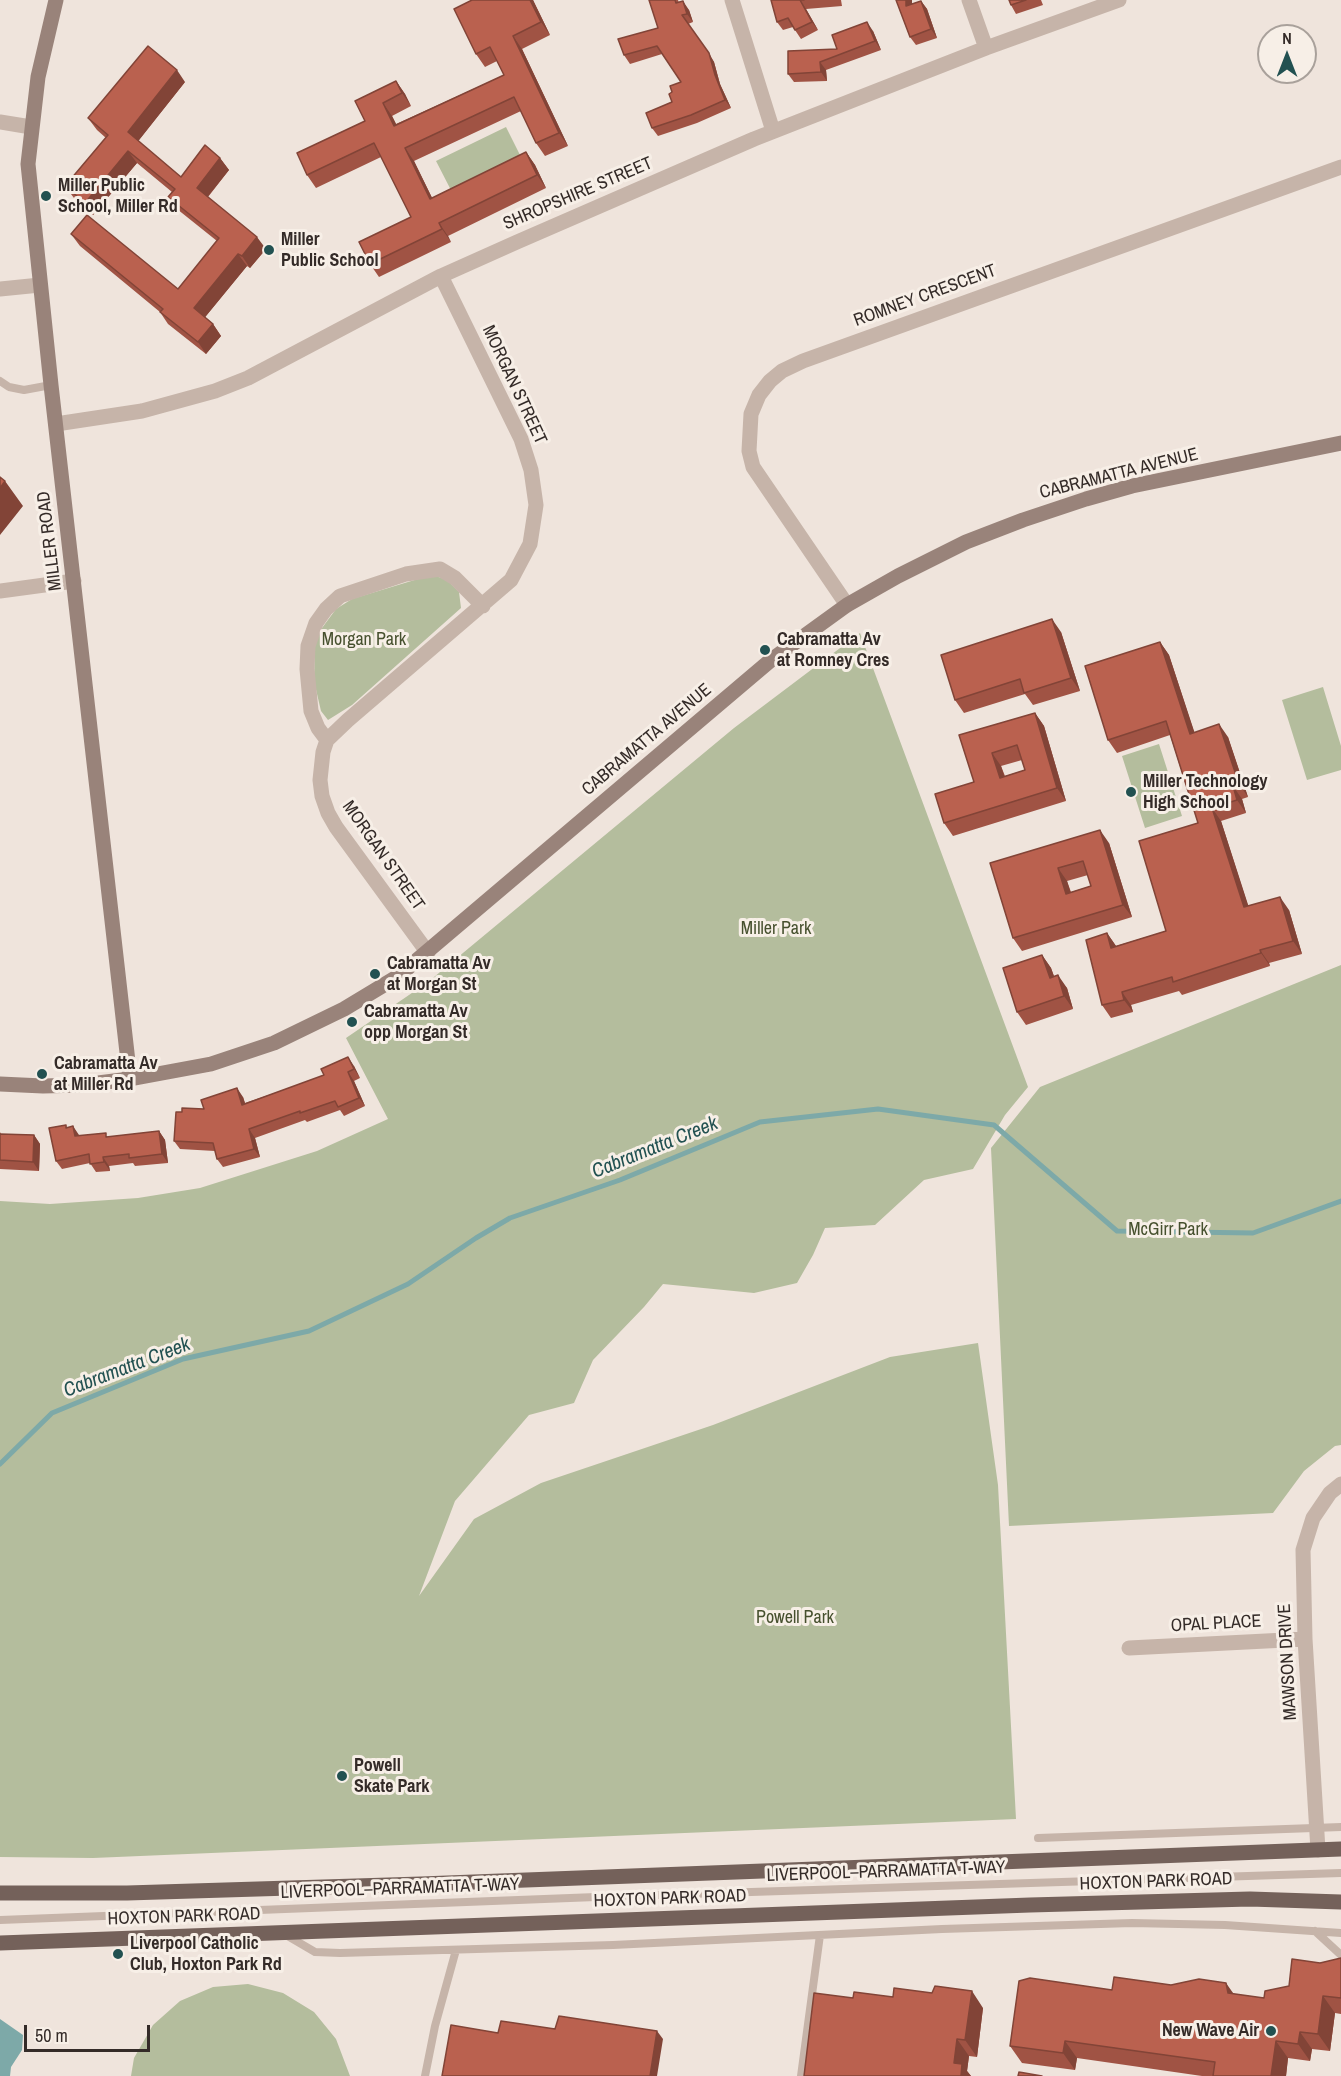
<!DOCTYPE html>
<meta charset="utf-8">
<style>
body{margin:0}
#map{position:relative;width:1341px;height:2076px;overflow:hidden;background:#efe4dc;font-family:"Archivo Narrow",sans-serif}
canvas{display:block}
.north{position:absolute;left:1257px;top:24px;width:60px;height:60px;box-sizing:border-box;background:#f7efe7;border:2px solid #a9a19b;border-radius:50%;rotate:0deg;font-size:16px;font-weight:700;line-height:24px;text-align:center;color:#342b28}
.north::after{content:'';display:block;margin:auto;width:21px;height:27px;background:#225151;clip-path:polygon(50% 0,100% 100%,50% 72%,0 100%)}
.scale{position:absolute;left:24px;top:2025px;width:126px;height:27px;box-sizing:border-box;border:3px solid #342b28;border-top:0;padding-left:8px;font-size:18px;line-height:21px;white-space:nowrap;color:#342b28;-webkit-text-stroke:4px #f7efe7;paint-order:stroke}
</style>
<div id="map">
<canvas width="1341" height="2076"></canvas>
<div class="north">N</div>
<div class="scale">50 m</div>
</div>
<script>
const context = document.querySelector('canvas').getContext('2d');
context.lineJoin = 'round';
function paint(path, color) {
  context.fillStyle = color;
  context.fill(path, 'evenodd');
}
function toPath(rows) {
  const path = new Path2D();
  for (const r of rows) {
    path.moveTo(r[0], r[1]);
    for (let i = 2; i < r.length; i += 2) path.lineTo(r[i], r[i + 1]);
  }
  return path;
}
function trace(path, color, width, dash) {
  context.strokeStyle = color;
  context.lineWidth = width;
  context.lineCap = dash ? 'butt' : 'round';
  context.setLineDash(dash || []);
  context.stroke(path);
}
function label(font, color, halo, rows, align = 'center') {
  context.font = font + ' "Archivo Narrow",sans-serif';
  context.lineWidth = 6;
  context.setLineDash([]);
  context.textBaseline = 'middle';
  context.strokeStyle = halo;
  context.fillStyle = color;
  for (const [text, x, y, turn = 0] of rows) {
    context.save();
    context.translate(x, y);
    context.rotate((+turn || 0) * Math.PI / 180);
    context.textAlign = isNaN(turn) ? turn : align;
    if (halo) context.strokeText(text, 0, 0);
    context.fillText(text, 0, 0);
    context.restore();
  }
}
paint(toPath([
 [506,127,523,161,454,196,436,161],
 [431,575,446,579,459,592,461,608,352,705,328,720,321,711,314,681,315,643,322,628,336,609,352,599],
 [860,633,1028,1087,1005,1115,973,1169,924,1180,875,1225,825,1228,813,1255,797,1283,754,1293,663,1284,644,1307,593,1360,574,1403,529,1415,455,1501,419,1596,474,1519,541,1483,713,1425,890,1357,978,1343,998,1485,1016,1819,93,1858,0,1857,0,1201,50,1204,138,1198,200,1188,317,1151,388,1119,346,1038,428,982,734,728],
 [1323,687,1341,746,1341,770,1307,780,1282,700],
 [1159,744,1182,816,1145,828,1122,756],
 [1341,965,1341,1445,1335,1446,1304,1471,1273,1513,1009,1526,991,1148,1040,1087],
 [248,1984,283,1993,314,2012,336,2039,350,2076,131,2076,134,2058,153,2025,180,2001,213,1987]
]), '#b4bd9d');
paint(toPath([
 [0,2019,23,2035,22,2050,11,2067,10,2076,0,2076]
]), '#7da9a8');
trace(toPath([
 [0,1464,52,1413,183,1359,309,1331,408,1284,476,1238,510,1218,620,1180,760,1122,878,1109,994,1125,1117,1231,1253,1233,1341,1201]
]), '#7da9a8', 5);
trace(toPath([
 [0,381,9,387,24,390,51,385],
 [1038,1838,1341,1827],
 [0,1920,596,1897,1341,1873],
 [1315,1931,1341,1955],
 [286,1935,315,1952,340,1953,613,1945,942,1929,1132,1923,1225,1925,1341,1933],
 [425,2076,435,2026,456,1950],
 [801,2076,820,1935]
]), '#c6b4a9', 8);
trace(toPath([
 [732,0,773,131],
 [969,0,986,48],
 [0,122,31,127],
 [0,289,40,285],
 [56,424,142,411,215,391,248,378,441,276,517,242,754,139,986,48,1119,0],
 [0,591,74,581],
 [847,605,753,467,749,451,751,414,759,395,770,381,782,371,803,361,1341,167],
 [327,740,318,728,311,711,307,669,308,646,316,623,326,609,340,596,406,574,440,569,455,578,483,606],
 [428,953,336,827,328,813,322,796,320,780,323,752,327,740,348,720,511,580,530,544,536,505,531,470,521,439,441,276],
 [1129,1648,1305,1639],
 [1318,1850,1305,1639,1303,1550,1313,1518,1330,1493,1341,1484]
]), '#c6b4a9', 15);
trace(toPath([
 [56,0,38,77,28,164,51,385,130,1079],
 [0,1084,43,1086,82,1085,130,1079,211,1064,274,1043,344,1009,397,977,771,660,847,605,898,576,966,542,1023,520,1086,499,1132,486,1341,443]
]), '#99837a', 15);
trace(toPath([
 [0,1893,127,1893,421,1884,1341,1849],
 [0,1943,1030,1905,1250,1899,1341,1902]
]), '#74615a', 15);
paint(toPath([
 [472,0,533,0,550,35,522,49,568,146,545,156,536,143,521,111,414,161,432,198,526,152,535,165,546,188,448,236,451,242,379,277,370,264,411,217,381,157,316,188,307,175,365,121,396,81,405,94,411,106,392,116,396,124,504,75,497,61,485,67,476,54],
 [649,0,678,0,679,3,689,10,693,22,688,24,714,62,720,84,731,108,697,123,658,136,652,128,672,102,672,92,681,82,662,54,630,64,624,55,658,28],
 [771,0,841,0,842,6,806,9,818,30,801,39,793,27,783,30,777,22],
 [896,0,912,0,912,4,921,1,927,9,937,38,916,45,910,37],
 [1009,0,1041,0,1043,5,1016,14,1011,5],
 [873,31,881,50,826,70,827,81,794,82,788,74],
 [185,82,138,141,181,177,220,158,229,170,208,197,266,249,250,268,247,266,205,317,213,324,221,336,206,354,168,324,160,312,80,246,71,234,178,289,217,241,177,209,168,197,172,192,137,163,93,215,74,198,65,186,106,138,97,130,88,118],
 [1061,632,1080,691,1033,705,1025,694,964,713,955,700],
 [1160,642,1169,655,1194,732,1228,737,1248,797,1242,799,1246,813,1221,821,1248,906,1289,910,1302,954,1269,963,1270,966,1182,995,1179,991,1131,1005,1133,1012,1111,1018,1102,1005,1107,933,1116,946,1166,931,1198,823,1170,735,1117,753,1108,740],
 [1035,713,1044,726,1066,801,953,836,944,823,974,782,959,735],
 [1022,760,1025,770,1005,776,1001,766],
 [1109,843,1132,917,1022,951,1013,938,990,863],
 [1088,875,1091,886,1071,892,1067,881],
 [1042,955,1051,968,1054,976,1067,988,1073,1009,1026,1025,1017,1012],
 [354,1066,360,1078,354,1081,365,1106,344,1116,340,1110,307,1122,305,1120,255,1138,260,1157,223,1167,217,1159,215,1151,180,1149,174,1141,182,1112,204,1109,243,1097,245,1103],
 [66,1125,67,1128,79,1136,109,1137,159,1131,165,1140,168,1163,135,1166,133,1163,109,1166,110,1171,96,1172,90,1163,62,1169,56,1161],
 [0,1132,1,1134,34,1135,40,1144,39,1171,0,1169],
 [1341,1958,1341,2014,1335,2013,1330,2051,1312,2049,1310,2061,1288,2058,1286,2076,1202,2076,1077,2058,1075,2070,1022,2063,1010,2046,1112,1990,1234,1994,1264,1998,1289,1986,1320,1963],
 [893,1997,983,2008,977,2057,969,2056,967,2071,971,2076,804,2076,853,1998]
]), '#a05344');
paint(toPath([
 [530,0,533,0,550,35,541,22],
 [800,0,806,9,818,30,812,22],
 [906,0,912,0,912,14,906,6],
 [683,1,689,10,693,22,687,14],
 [921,1,927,9,937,38,931,29],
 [867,22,873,31,881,50,875,41],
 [513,36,522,49,568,146,559,133],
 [709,53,714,62,720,84,731,108,725,100,715,75],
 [820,62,826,70,827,81,821,72],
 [177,70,185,82,136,144,128,132],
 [396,81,405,94,411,106,402,93],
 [383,103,392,116,403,138,394,126],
 [405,148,414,161,439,212,430,199],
 [128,151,137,163,93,215,85,203],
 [526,152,535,165,546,188,537,175],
 [220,158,229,170,205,200,197,188],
 [439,223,448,236,451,242,442,229],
 [257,237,266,249,250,268,242,256],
 [238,254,247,266,202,321,194,308],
 [213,324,221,336,206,354,198,342],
 [5,481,23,506,0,535,0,488],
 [1052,619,1061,632,1080,691,1071,678],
 [1160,642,1169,655,1199,746,1190,734],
 [1035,713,1044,726,1066,801,1057,788],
 [1219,724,1228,737,1248,797,1239,784],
 [992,753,1001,766,1009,791,1000,778],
 [1233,786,1242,799,1246,813,1237,800],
 [1212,808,1221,821,1253,920,1244,907],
 [1100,830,1109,843,1132,917,1123,905],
 [1058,868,1067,881,1075,907,1066,894],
 [1280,897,1289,910,1302,954,1293,941],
 [1107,933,1116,946,1111,948],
 [1260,950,1269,963,1270,966,1261,953],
 [1042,955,1051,968,1059,991,1050,978],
 [1058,975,1067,988,1073,1009,1064,996],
 [1122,992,1131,1005,1133,1012,1124,1000],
 [348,1057,354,1066,360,1078,354,1069],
 [348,1072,354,1081,365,1106,359,1098],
 [237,1088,243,1097,248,1113,242,1105],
 [73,1126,79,1135,81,1145,75,1136],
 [249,1129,255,1138,260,1157,254,1149],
 [159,1131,165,1140,168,1163,162,1154],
 [34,1135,40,1144,39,1171,33,1162],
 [103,1157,109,1166,110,1171,104,1162],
 [1226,1983,1238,2000,1228,1993],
 [972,1991,983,2008,977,2057,965,2040],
 [1323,1996,1335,2013,1330,2051,1318,2034],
 [657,2031,663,2039,657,2076,650,2076],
 [1300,2032,1312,2049,1310,2061,1298,2044],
 [957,2039,969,2056,967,2071,971,2076,961,2076,954,2063],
 [1065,2041,1077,2058,1075,2070,1063,2053],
 [1276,2041,1288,2058,1286,2076,1271,2076]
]), '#824437');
const building = toPath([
 [472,0,530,0,541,22,513,36,559,133,536,143,514,97,405,148,430,199,526,152,537,175,439,223,442,229,370,264,359,242,411,217,374,143,307,175,297,153,365,121,355,101,396,81,402,93,383,103,394,126,504,75,490,47,476,54,454,9,472,0],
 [649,0,675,0,676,3,683,1,687,14,682,15,709,53,715,75,725,100,691,115,652,128,646,113,672,102,669,94,672,92,670,86,681,82,657,46,624,55,618,39,658,28,649,0],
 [771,0,804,0,800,0,812,22,795,30,788,18,777,22,771,0],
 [896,0,906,0,906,6,921,1,931,29,910,37,896,0],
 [1009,0,1026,0,1011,5,1009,0],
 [867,22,875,41,820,62,821,72,788,74,788,51,837,49,832,35,867,22],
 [148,46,177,70,128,132,181,177,205,145,220,158,197,188,257,237,242,256,238,254,194,308,213,324,198,342,160,312,163,309,71,234,87,215,178,289,219,238,168,197,175,189,128,151,85,203,65,186,108,135,88,118,148,46],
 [0,477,5,481,0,488,0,477],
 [1052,619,1071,678,1024,693,1020,679,955,700,941,655,1052,619],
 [1160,642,1190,734,1219,724,1239,784,1233,786,1237,800,1212,808,1244,907,1280,897,1293,941,1260,950,1261,953,1173,982,1172,977,1122,992,1124,1000,1102,1005,1086,940,1107,933,1111,948,1166,931,1139,841,1198,823,1166,721,1108,740,1085,666,1160,642],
 [1035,713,1057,788,944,823,935,794,974,782,959,735,1035,713],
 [1017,745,1025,770,1000,778,992,753,1017,745],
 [1100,830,1123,905,1013,938,990,863,1100,830],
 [1083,861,1091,886,1066,894,1058,868,1083,861],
 [1042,955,1050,978,1058,975,1064,996,1017,1012,1003,968,1042,955],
 [348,1057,354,1069,348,1072,359,1098,338,1107,335,1101,300,1113,300,1111,249,1129,254,1149,217,1159,213,1143,174,1141,176,1112,182,1112,182,1108,204,1109,201,1100,237,1088,242,1105,324,1075,321,1069,348,1057],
 [66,1125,66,1128,73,1126,75,1136,106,1133,106,1137,159,1131,162,1154,129,1158,129,1154,103,1157,104,1162,90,1164,89,1154,56,1161,49,1128,66,1125],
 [0,1134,34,1135,33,1162,0,1160,0,1134],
 [1341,1958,1341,1998,1323,1996,1318,2034,1300,2032,1298,2044,1276,2041,1271,2076,1213,2076,1215,2062,1065,2041,1063,2053,1010,2046,1019,1981,1030,1978,1112,1990,1114,1977,1171,1985,1199,1979,1226,1983,1228,1993,1264,1998,1265,1991,1289,1986,1292,1959,1320,1963,1341,1958],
 [935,1986,972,1991,965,2040,957,2039,954,2063,962,2064,961,2076,804,2076,814,1993,853,1998,854,1992,893,1997,894,1988,932,1993,935,1986],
 [559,2016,657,2031,650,2076,442,2076,451,2025,498,2033,501,2021,555,2029,559,2016],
 [1019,2072,1042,2076,1018,2076,1019,2072]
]);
paint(building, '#ba614f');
trace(building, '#824437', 1.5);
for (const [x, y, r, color] of [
 [46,196,6,"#225151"],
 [269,250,6,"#225151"],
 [765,650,6,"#225151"],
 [1131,792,6,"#225151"],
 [375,974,6,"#225151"],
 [352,1022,6,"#225151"],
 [42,1074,6,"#225151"],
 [342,1776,6,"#225151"],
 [118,1954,6,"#225151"],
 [1271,2031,6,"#225151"]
]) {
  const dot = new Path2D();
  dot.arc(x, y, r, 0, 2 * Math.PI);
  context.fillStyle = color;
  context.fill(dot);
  trace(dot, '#f7efe7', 2);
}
label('bold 18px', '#342b28', '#f7efe7', [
 ["Miller Public",58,186],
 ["School, Miller Rd",58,207],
 ["Miller",281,240],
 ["Public School",281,261],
 ["Cabramatta Av",777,640],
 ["at Romney Cres",777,661],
 ["Miller Technology",1143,782],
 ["High School",1143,803],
 ["Cabramatta Av",387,964],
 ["at Morgan St",387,985],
 ["Cabramatta Av",364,1012],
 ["opp Morgan St",364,1033],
 ["Cabramatta Av",54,1064],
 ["at Miller Rd",54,1085],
 ["Powell",354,1766],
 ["Skate Park",354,1787],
 ["Liverpool Catholic",130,1944],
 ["Club, Hoxton Park Rd",130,1965],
 ["New Wave Air",1259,2031,"right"]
], 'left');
label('18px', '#342b28', '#f7efe7', [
 ["SHROPSHIRE STREET",578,194,-23],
 ["ROMNEY CRESCENT",925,296,-20],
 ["MORGAN STREET",514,385,65],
 ["CABRAMATTA AVENUE",1119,474,-14],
 ["MILLER ROAD",50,541,-97],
 ["CABRAMATTA AVENUE",647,740,-40],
 ["MORGAN STREET",383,856,55],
 ["OPAL PLACE",1216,1624,-3],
 ["MAWSON DRIVE",1288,1662,-93],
 ["LIVERPOOL–PARRAMATTA T-WAY",886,1872,-2],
 ["HOXTON PARK ROAD",1156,1882,-2],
 ["LIVERPOOL–PARRAMATTA T-WAY",400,1889,-2],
 ["HOXTON PARK ROAD",670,1899,-2],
 ["HOXTON PARK ROAD",184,1917,-2]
]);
label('18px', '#46502e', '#f7efe7', [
 ["Morgan Park",364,640],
 ["Miller Park",776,929],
 ["McGirr Park",1168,1230],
 ["Powell Park",795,1618]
]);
label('italic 20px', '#225151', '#f7efe7', [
 ["Cabramatta Creek",655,1148,-22],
 ["Cabramatta Creek",127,1368,-21]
]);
</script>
